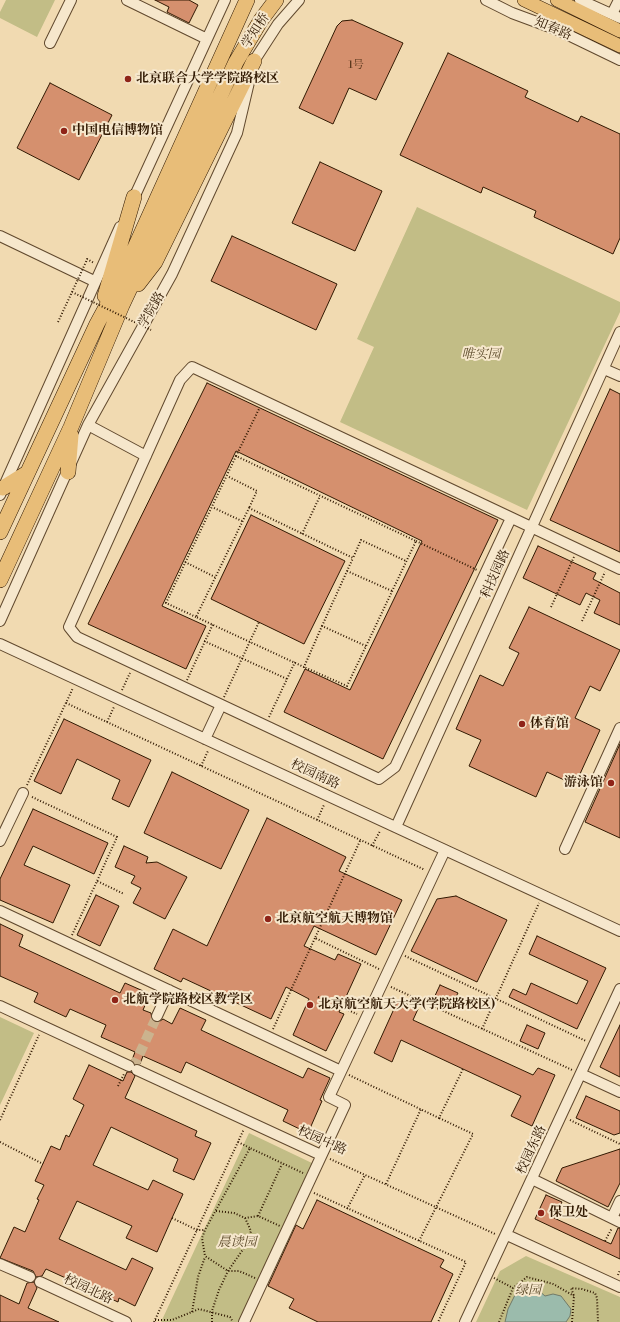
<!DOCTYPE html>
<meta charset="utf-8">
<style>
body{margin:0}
canvas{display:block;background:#f1dab1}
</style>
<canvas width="620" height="1322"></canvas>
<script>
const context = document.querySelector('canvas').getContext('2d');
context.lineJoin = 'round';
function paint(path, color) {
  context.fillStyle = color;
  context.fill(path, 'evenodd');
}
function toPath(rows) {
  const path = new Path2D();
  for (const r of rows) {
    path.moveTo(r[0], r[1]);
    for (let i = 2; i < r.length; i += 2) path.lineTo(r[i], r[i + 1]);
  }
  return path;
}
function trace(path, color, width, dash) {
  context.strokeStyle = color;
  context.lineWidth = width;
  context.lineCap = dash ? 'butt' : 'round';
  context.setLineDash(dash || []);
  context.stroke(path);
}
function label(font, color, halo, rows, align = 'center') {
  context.font = font + ' "Libre Bodoni","Noto Serif SC",serif';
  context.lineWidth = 4;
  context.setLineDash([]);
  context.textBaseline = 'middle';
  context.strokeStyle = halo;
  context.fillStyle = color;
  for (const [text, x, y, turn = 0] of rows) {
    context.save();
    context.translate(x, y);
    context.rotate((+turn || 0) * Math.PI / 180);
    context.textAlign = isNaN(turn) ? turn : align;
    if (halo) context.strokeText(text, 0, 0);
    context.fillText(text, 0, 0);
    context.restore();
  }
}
paint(toPath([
 [6,0,55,0,37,37,0,18,0,12],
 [417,207,620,302,620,312,527,510,340,422,374,347,357,339],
 [0,1017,34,1033,0,1105],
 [249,1133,314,1164,240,1322,161,1322],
 [526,1256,620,1297,620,1322,476,1322,500,1271]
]), '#c2bd86');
const water = toPath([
 [528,1288,538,1290,545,1296,553,1294,561,1296,571,1309,570,1316,566,1322,505,1322,508,1309,517,1291,528,1288]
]);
paint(water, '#9bbbac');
trace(water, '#717a68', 1);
const building = toPath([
 [155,0,189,0,198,5,189,23,167,12,169,7,155,0],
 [352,20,403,43,376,100,349,88,333,124,299,108,337,26,342,21,352,20],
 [448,53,528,91,525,97,578,122,581,116,620,134,620,238,613,254,534,217,536,211,483,187,481,193,400,155,448,53],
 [50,83,112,115,79,180,17,148,50,83],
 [320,162,382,191,355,251,292,223,320,162],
 [232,236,337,284,316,330,211,281,232,236],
 [207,383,498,520,383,759,284,712,305,669,350,690,422,541,236,451,162,606,206,626,186,669,88,624,207,383],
 [610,389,620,394,620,552,550,520,610,389],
 [251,515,345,561,304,644,211,599,251,515],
 [538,546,596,573,593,579,620,593,620,625,594,613,600,600,586,593,580,605,523,578,538,546],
 [529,607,620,650,600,691,590,686,575,718,600,730,575,785,547,772,536,797,469,766,481,740,456,729,480,675,503,686,519,653,509,648,529,607],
 [64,719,151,760,129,807,112,799,120,780,77,759,61,794,34,781,64,719],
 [620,744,620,838,585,822,620,744],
 [172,772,249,810,221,869,144,833,172,772],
 [33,809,108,843,94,874,33,846,24,865,70,885,53,923,0,900,0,879,33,809],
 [267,818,346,857,339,871,402,900,376,955,314,926,304,946,335,960,338,954,361,964,339,1012,344,1014,326,1051,293,1035,309,999,286,987,271,1019,183,978,181,982,154,969,173,929,207,946,267,818],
 [124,846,148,857,146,863,157,862,187,877,165,919,133,903,141,888,131,883,135,876,115,867,124,846],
 [96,895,119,906,100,946,77,935,96,895],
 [456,896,507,920,477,982,411,951,437,899,456,896],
 [0,924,23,935,19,946,120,993,125,983,150,994,143,1010,151,1013,152,1019,155,1022,160,1021,163,1019,172,1024,180,1008,206,1020,201,1030,303,1078,308,1068,330,1078,320,1100,322,1101,308,1133,283,1121,288,1110,186,1062,181,1073,143,1056,140,1064,135,1064,132,1060,135,1052,101,1037,106,1025,70,1009,66,1017,34,1002,38,993,0,976,0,924],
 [537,936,606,968,577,1029,509,997,513,989,526,995,531,983,577,1004,588,981,529,954,537,936],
 [440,985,458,993,450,1008,433,1000,440,985],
 [398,1000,418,1009,413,1020,533,1075,538,1068,555,1075,532,1126,511,1116,521,1096,463,1069,401,1040,392,1062,374,1053,398,1000],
 [527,1025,545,1033,538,1049,520,1041,527,1025],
 [620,1025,620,1077,600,1067,620,1025],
 [89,1065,123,1081,127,1072,131,1072,135,1076,125,1098,197,1131,195,1136,211,1143,194,1180,173,1171,178,1159,111,1127,93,1165,148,1190,153,1180,183,1194,172,1218,157,1252,126,1238,132,1226,77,1201,59,1239,126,1270,132,1258,153,1268,135,1306,119,1298,118,1302,46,1269,42,1276,36,1277,33,1271,0,1258,14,1227,25,1232,39,1200,37,1199,44,1185,35,1181,51,1146,60,1150,66,1135,69,1137,84,1105,73,1099,89,1065],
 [586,1096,620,1111,620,1133,614,1135,576,1118,586,1096],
 [620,1149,620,1183,608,1207,556,1181,562,1168,620,1149],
 [546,1195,562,1202,554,1218,611,1244,618,1228,620,1228,620,1259,535,1219,546,1195],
 [317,1200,444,1260,440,1267,453,1274,431,1322,318,1322,289,1308,294,1299,268,1286,296,1225,303,1229,317,1200],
 [34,1282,37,1288,28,1308,59,1322,0,1322,0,1295,19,1304,27,1283,34,1282]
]);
paint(building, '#d5906e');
trace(building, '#311902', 1);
trace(toPath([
 [133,1068,157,1016]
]), '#cbb38e', 10, [10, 5]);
const minor = toPath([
 [127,0,207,39],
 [486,0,512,13,558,30,620,60],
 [580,0,620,18],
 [612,14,619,0],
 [50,43,71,0],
 [132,202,225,0],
 [0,236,94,281],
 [604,369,620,376],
 [88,425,146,456],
 [0,495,120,227],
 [511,518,395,767,379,779,77,637,69,627,180,380,192,367,620,569],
 [0,621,88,425,172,274,237,133,254,61,278,24,299,0],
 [0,644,620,931],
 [205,739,221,705],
 [396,827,620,332],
 [0,841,23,793],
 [565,849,620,728],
 [0,911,341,1071],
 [0,1006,129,1066],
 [157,1016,169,990],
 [137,1070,321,1155],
 [581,1074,620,1092],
 [532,1179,620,1222],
 [612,1218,620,1201],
 [507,1235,620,1287],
 [0,1264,30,1277],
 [40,1282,126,1322],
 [244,1322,345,1105,329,1097,445,850],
 [465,1322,620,989]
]);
const major = toPath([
 [524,0,620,46],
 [557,0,620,31]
]);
const highway = toPath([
 [138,284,155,262,254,61],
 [105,296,134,197],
 [68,472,71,435],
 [3,488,27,473],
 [0,532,97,324,118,285,247,0],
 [0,580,71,427,122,305,236,62,261,20,276,0]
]);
trace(minor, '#61492e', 12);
trace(major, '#311902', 14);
trace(highway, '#311902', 16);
trace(toPath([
 [86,262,87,259,94,263],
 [236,456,259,409],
 [229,477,257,491,249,508],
 [214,508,242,521],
 [302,534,320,496],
 [416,541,477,570],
 [185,562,215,577],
 [347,571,392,591],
 [551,607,574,557],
 [196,617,166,603,236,456,416,541,347,686,304,667],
 [582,621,605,572],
 [322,626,353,558],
 [204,641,287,679],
 [366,646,322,626,304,667,196,617,249,508,353,558,361,540,406,561],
 [187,680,213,624],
 [122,690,130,673],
 [224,697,259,622],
 [66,703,425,870],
 [269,717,295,662],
 [107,722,114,707],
 [201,766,208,751],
 [27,785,73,688],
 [32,797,117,837,97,881],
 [317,820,324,805],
 [360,841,315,938,379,969],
 [372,846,380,831],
 [72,935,97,881,124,894],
 [405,956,586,1041],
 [391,987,572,1070],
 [318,997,357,1014],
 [273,1029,315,938],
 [482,1029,539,903],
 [349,1075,439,1118,463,1069],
 [118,1086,124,1074],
 [0,1120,39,1035],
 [570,1120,620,1144],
 [0,1142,43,1164],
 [238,1142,250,1148],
 [330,1159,495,1234],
 [386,1184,421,1109],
 [314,1193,466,1262,438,1322],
 [347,1209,365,1175],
 [216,1211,234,1213,245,1218,258,1216,280,1226],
 [258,1216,282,1164],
 [172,1218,197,1230,205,1230],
 [419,1241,473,1134,439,1118],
 [605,1241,612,1228],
 [618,1275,620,1270],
 [255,1278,239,1271,228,1271,205,1256,202,1238,205,1230,250,1148,303,1173],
 [494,1278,513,1288],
 [192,1312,198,1277,205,1257],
 [155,1320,172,1320,199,1309,230,1317,233,1322],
 [154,1322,244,1129],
 [212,1322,212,1311,219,1290,228,1271,246,1245,251,1231,245,1218],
 [499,1322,513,1288,527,1277,553,1284,574,1296],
 [572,1322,574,1296,571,1288,582,1289,595,1293,597,1298,598,1322]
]), '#311902', 2, [1, 2]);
trace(minor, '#f6e7cc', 10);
trace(major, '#e8bd78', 13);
trace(highway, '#e8bd78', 15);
trace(toPath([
 [72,292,151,330],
 [58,322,86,262]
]), '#311902', 2, [1, 2]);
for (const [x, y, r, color] of [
 [128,79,4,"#8f2418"],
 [64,131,4,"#8f2418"],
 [522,724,4,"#8f2418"],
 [611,783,4,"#8f2418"],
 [268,919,4,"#8f2418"],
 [115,1000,4,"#8f2418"],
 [310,1005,4,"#8f2418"],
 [541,1213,4,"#8f2418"]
]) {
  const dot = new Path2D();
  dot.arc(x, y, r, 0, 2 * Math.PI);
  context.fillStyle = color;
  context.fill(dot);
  trace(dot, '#f6e7cc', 1.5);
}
label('11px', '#5a371d', null, [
 ["1号",356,65]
]);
label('13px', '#311902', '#f6e7cc', [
 ["知春路",553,29,23],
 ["学知桥",256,31,-57],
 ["学院路",152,310,-60],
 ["科技园路",496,574,-66],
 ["校园南路",315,775,25],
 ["校园中路",322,1141,24],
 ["校园东路",532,1150,-65],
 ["校园北路",88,1290,25]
]);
label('bold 13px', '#311902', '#f6e7cc', [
 ["北京联合大学学院路校区",136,79],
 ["中国电信博物馆",72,131],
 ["体育馆",530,724],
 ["游泳馆",603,783,"right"],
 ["北京航空航天博物馆",276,919],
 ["北航学院路校区教学区",123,1000],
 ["北京航空航天大学(学院路校区)",318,1005],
 ["保卫处",549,1213]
], 'left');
label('italic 13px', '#5c4a2a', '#f6e7cc', [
 ["唯实园",481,355],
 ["晨读园",237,1243],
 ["绿园",528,1291]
]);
</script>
